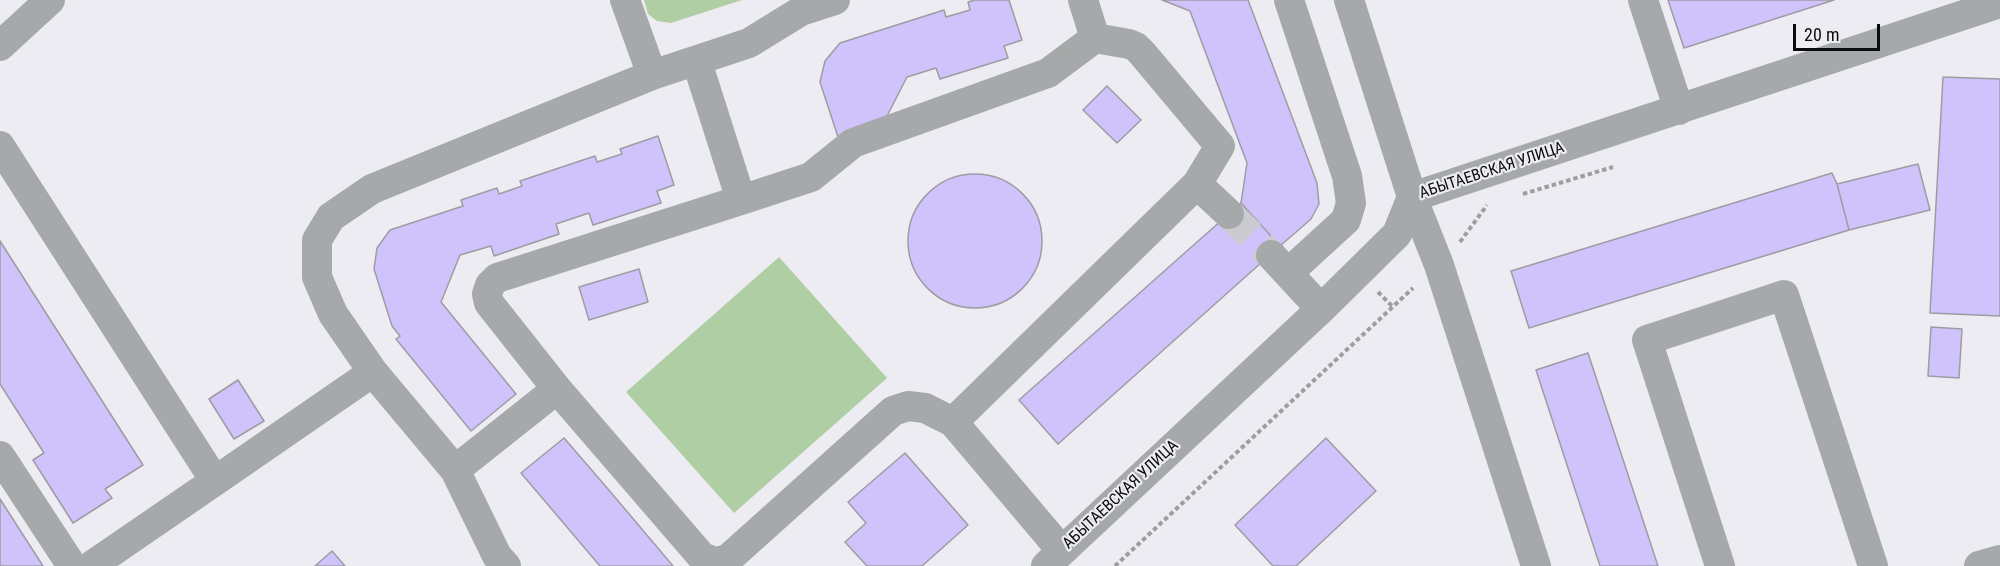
<!DOCTYPE html>
<meta charset="utf-8">
<style>
body{margin:0}
#map{position:relative;width:2000px;height:566px;overflow:hidden;background:#edecf3;font-family:"Roboto Condensed",sans-serif}
canvas{display:block}
.scale{position:absolute;left:1793px;top:24px;width:87px;height:27px;box-sizing:border-box;border:3px solid #0c0b0d;border-top:0;padding-left:8px;font-size:18px;line-height:21px;white-space:nowrap;color:#0c0b0d;-webkit-text-stroke:4px #edecf3;paint-order:stroke}
</style>
<div id="map">
<canvas width="2000" height="566"></canvas>
<div class="scale">20 m</div>
</div>
<script>
const context = document.querySelector('canvas').getContext('2d');
context.lineJoin = 'round';
function paint(path, color) {
  context.fillStyle = color;
  context.fill(path, 'evenodd');
}
function toPath(rows) {
  const path = new Path2D();
  for (const r of rows) {
    if (r.length === 3) {
      path.moveTo(r[0] + r[2], r[1]);
      path.arc(r[0], r[1], r[2], 0, 2 * Math.PI);
      continue;
    }
    path.moveTo(r[0], r[1]);
    for (let i = 2; i < r.length; i += 2) path.lineTo(r[i], r[i + 1]);
  }
  return path;
}
function trace(path, color, width, dash) {
  context.strokeStyle = color;
  context.lineWidth = width;
  context.lineCap = dash ? 'butt' : 'round';
  context.setLineDash(dash || []);
  context.stroke(path);
}
function label(font, color, halo, rows, align = 'center') {
  context.font = font + ' "Roboto Condensed",sans-serif';
  context.lineWidth = 4.5;
  context.setLineDash([]);
  context.textBaseline = 'middle';
  context.strokeStyle = halo;
  context.fillStyle = color;
  for (const [text, x, y, turn = 0] of rows) {
    context.save();
    context.translate(x, y);
    context.rotate((+turn || 0) * Math.PI / 180);
    context.textAlign = isNaN(turn) ? turn : align;
    if (halo) context.strokeText(text, 0, 0);
    context.fillText(text, 0, 0);
    context.restore();
  }
}
paint(toPath([
 [644,0,742,0,671,23,657,21,648,14],
 [779,257,887,378,734,513,626,392]
]), '#b0cea4');
const building = toPath([
 [975,0,1009,0,1022,40,1004,46,1008,58,940,79,936,68,907,77,886,118,839,140,820,82,825,61,840,43,944,10,946,17,970,10,968,2,975,0],
 [1162,0,1248,0,1317,183,1319,204,1311,219,1280,246,1241,203,1247,163,1190,11,1162,0],
 [1668,0,1834,0,1684,48,1668,0],
 [1943,77,2000,79,2000,316,1930,313,1943,77],
 [1107,86,1141,120,1117,143,1083,110,1107,86],
 [658,136,674,185,657,191,661,203,593,225,589,213,556,224,559,234,494,256,491,246,460,255,441,302,516,394,471,431,396,339,400,336,392,326,374,269,377,248,390,230,463,206,461,200,497,188,499,194,522,186,520,181,595,156,597,162,622,154,620,149,658,136],
 [1918,164,1930,210,1849,230,1837,184,1918,164],
 [1832,173,1837,184,1849,230,1529,328,1511,271,1832,173],
 [975,241,67],
 [1241,203,1280,246,1058,444,1019,400,1241,203],
 [0,241,143,465,105,489,112,498,73,523,33,460,44,453,0,384,0,241],
 [639,269,648,302,589,320,579,287,639,269],
 [1931,327,1962,329,1959,378,1928,376,1931,327],
 [1588,353,1658,566,1600,566,1536,370,1588,353],
 [238,380,264,421,234,439,209,399,238,380],
 [564,438,608,489,673,566,600,566,521,473,564,438],
 [1326,438,1376,491,1296,566,1273,566,1235,525,1326,438],
 [905,453,968,525,922,566,867,566,845,542,866,523,848,502,905,453],
 [0,499,43,566,0,566,0,499],
 [332,551,345,566,315,566,332,551]
]);
paint(building, '#d0c3fc');
trace(building, '#9d9ca2', 1.5);
trace(toPath([
 [1229,214,1271,255]
]), '#cbcad0', 30, [30, 15]);
trace(toPath([
 [1523,194,1613,167],
 [1460,242,1487,205],
 [1378,292,1393,307],
 [1115,566,1413,288]
]), '#9e9da2', 4, [4.5, 3]);
trace(toPath([
 [625,0,652,75],
 [1083,0,1095,38],
 [1349,0,1412,197,1439,265,1536,566],
 [1643,0,1679,110],
 [0,46,50,0],
 [697,62,741,200,497,278,490,285,487,294,489,303,557,389,702,557,715,562,728,559,893,411,908,406,925,408,953,422,1062,551],
 [0,146,215,481,91,566],
 [1197,184,1229,214],
 [741,200,811,177,853,143,1048,73,1095,38,1129,44,1136,47,1142,53,1220,146,1197,184,953,422],
 [1271,255,1321,309],
 [1288,273,1346,220,1351,203,1347,176,1289,0],
 [0,456,72,566],
 [455,470,557,389],
 [215,481,373,372],
 [506,566,497,556,455,470,373,372,333,314,317,277,317,240,331,217,372,189,652,75,749,43,801,11,835,0],
 [1046,566,1321,309,1397,234,1412,197,2000,3],
 [1720,566,1647,340,1784,295,1873,566],
 [1979,566,2000,560]
]), '#a6a9a9', 30);
label('16px', '#0c0b0d', '#edecf3', [
 ["АБЫТАЕВСКАЯ УЛИЦА",1492,171,-18],
 ["АБЫТАЕВСКАЯ УЛИЦА",1121,495,-43]
]);
</script>
